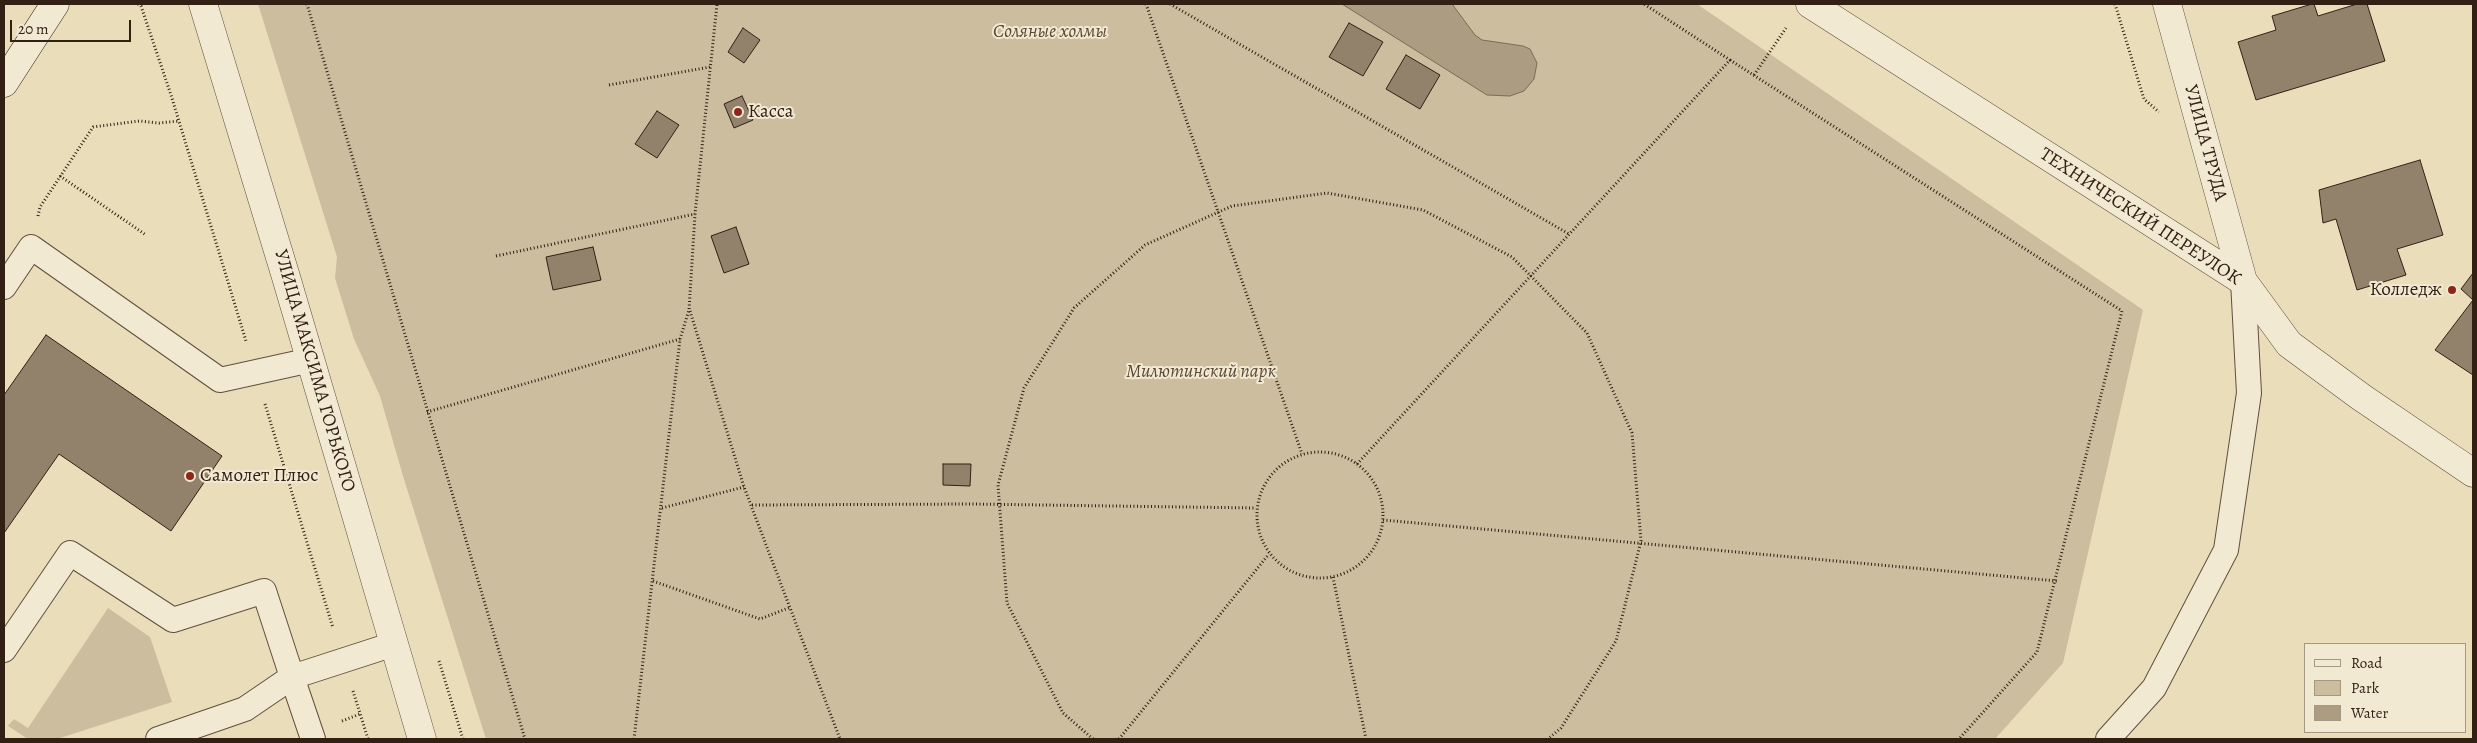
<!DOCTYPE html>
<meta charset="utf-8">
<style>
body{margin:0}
#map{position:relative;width:2477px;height:743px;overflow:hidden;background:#eaddba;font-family:Alegreya,serif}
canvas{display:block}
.frame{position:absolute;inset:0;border:5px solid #332015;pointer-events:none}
.legend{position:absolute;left:2304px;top:643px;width:162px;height:90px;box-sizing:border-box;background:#f1e9d2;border:1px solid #a59986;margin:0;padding:6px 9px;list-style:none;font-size:15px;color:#332015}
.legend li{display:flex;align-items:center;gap:10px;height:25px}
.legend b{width:25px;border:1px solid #a59986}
.scale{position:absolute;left:10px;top:20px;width:121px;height:22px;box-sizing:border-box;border:2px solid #332015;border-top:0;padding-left:6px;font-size:15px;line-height:18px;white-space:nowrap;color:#332015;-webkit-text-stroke:4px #f1e9d2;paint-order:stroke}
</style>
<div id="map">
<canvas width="2477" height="743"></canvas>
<div class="frame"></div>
<ul class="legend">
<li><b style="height:6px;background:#f1e9d2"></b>Road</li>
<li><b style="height:14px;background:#cbbd9e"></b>Park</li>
<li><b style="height:14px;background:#ac9d82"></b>Water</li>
</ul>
<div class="scale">20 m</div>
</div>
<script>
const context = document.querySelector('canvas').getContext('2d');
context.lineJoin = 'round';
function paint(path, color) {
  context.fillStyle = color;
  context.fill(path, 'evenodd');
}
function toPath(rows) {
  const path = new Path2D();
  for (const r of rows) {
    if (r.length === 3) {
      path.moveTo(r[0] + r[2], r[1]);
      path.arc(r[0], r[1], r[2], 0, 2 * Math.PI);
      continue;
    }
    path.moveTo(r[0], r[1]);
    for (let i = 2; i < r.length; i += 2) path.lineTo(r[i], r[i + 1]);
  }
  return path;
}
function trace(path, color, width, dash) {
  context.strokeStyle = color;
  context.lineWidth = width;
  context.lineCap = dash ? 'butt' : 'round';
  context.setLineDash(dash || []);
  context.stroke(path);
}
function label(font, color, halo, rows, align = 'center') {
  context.font = font + ' Alegreya,serif';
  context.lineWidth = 4;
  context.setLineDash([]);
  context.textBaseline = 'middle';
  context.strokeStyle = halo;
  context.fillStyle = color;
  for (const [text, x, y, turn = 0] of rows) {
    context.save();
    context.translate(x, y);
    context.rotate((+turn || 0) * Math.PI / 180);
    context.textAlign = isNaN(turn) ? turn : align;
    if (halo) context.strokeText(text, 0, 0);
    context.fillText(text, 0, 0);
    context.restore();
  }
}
paint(toPath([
 [258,4,1697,4,2143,310,2063,663,1995,739,486,739,403,476,380,396,354,339,335,278,337,257],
 [108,608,150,637,172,702,57,739,28,739,8,726,14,719,28,728]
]), '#cbbd9e');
const water = toPath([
 [1342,4,1452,4,1475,35,1482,40,1523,46,1530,49,1537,63,1534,79,1524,91,1510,96,1487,95,1342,4]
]);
paint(water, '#ac9d82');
trace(water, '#7c6b56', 1);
const building = toPath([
 [2312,4,2314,4,2318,16,2357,4,2367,4,2385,61,2256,100,2238,42,2276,30,2272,16,2312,4],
 [1349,23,1383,42,1363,76,1329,57,1349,23],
 [743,28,760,40,744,63,728,52,743,28],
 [1406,55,1440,75,1420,109,1386,89,1406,55],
 [742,96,753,120,734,128,724,104,742,96],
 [657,111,679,125,657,158,635,144,657,111],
 [2420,160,2443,235,2397,249,2406,275,2357,290,2336,219,2323,223,2319,190,2420,160],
 [736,227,749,264,724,273,711,236,736,227],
 [593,247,601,280,553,290,546,257,593,247],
 [2473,273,2473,375,2435,350,2473,300,2461,289,2473,273],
 [46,335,222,456,171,531,59,454,4,533,4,395,46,335],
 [943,464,971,464,970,486,943,485,943,464]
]);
paint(building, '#92826b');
trace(building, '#332015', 1);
const lane = toPath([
 [4,287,31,247,220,380,311,360],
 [4,650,70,553,173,620,264,591,292,677,245,709,158,739],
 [313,739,292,677,394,644],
 [2108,739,2154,688,2226,550,2249,393,2243,281]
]);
const street = toPath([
 [203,4,286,277,422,739],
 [1810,4,2243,281,2289,344,2361,397,2473,473],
 [2167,4,2243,281]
]);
const secondary = toPath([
 [4,83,55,4]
]);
trace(lane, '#614f3e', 26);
trace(street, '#614f3e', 29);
trace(secondary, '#332015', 29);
trace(toPath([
 [138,4,141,6,171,95,246,341],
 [307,4,525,739],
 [1146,4,1302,454],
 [1170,4,1569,234],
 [2115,4,2144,99,2159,112],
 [1730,60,2122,311,2037,652,1959,739],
 [1754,75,1786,28],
 [609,85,710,67],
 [60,176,146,235],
 [38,216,40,207,93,127,139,121,159,123,179,121],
 [496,256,695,214],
 [690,311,744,487,840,739],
 [265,404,333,628],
 [427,412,680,339],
 [1320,515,63],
 [1357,464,1730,60,1644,4],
 [752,505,971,504,1256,508],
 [662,508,744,487],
 [1383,520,2057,581],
 [1333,577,1366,739],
 [653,581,760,619,791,607],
 [439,661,463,739],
 [353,691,368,739],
 [342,721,360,714],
 [634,739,680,339,689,310,695,214,717,4],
 [1093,739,1063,713,1007,603,998,485,1024,388,1074,308,1145,245,1232,206,1327,193,1423,210,1512,257,1587,333,1632,433,1641,541,1616,641,1561,728,1548,739],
 [1119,739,1269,554]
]), '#332015', 3, [1, 2.5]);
trace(lane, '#f1e9d2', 24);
trace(street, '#f1e9d2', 28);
trace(secondary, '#f1e9d2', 28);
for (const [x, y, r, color] of [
 [738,112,5,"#8f2418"],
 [2452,290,5,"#8f2418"],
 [190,476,5,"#8f2418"]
]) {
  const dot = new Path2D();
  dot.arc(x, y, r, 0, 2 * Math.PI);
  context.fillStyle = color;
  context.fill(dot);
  trace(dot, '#f1e9d2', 2);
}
label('italic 19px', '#594737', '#f1e9d2', [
 ["Соляные холмы",1050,32],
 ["Милютинский парк",1201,372]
]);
label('19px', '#332015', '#f1e9d2', [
 ["Касса",748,112],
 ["Колледж",2442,290,"right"],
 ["Самолет Плюс",200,476]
], 'left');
label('19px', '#332015', '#f1e9d2', [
 ["УЛИЦА ТРУДА",2205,143,75],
 ["ТЕХНИЧЕСКИЙ ПЕРЕУЛОК",2140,217,33],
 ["УЛИЦА МАКСИМА ГОРЬКОГО",314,371,74]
]);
</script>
